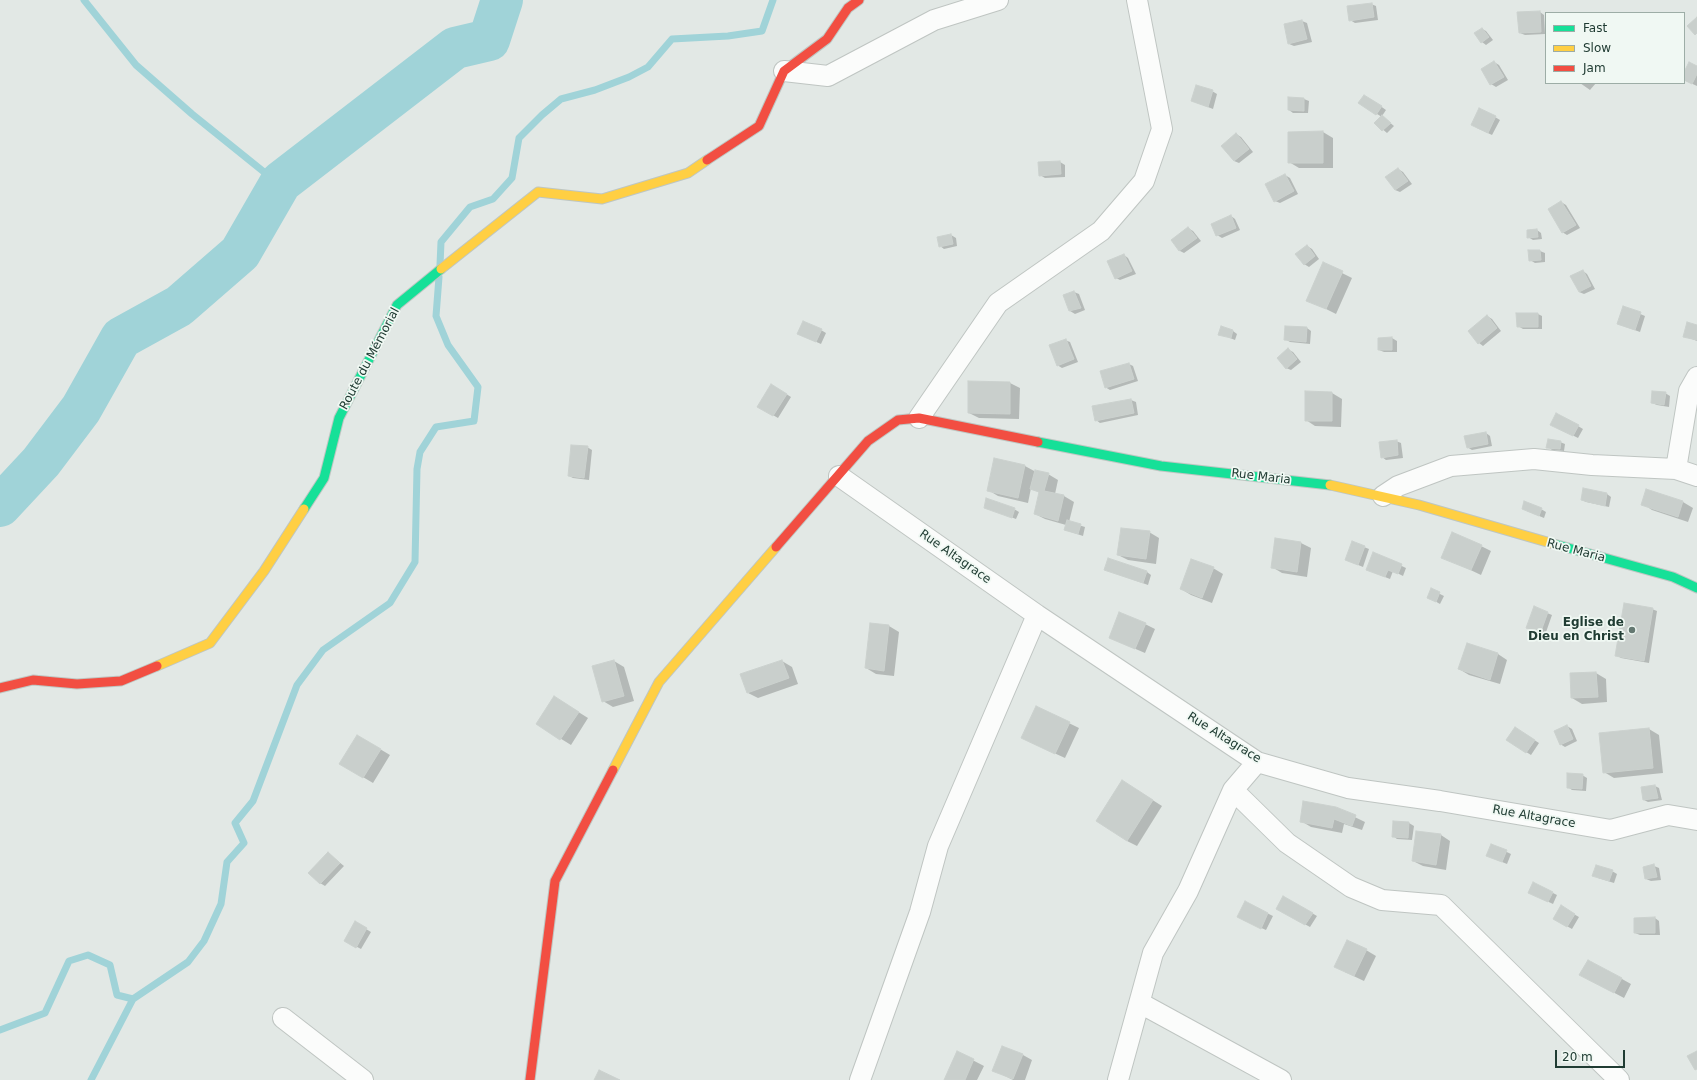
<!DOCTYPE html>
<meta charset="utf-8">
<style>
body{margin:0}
#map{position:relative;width:1697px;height:1080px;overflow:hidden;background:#e2e8e5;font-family:"DejaVu Sans",sans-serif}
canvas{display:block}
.legend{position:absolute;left:1545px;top:12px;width:140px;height:72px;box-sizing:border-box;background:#f0f8f3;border:1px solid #9dada6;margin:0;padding:5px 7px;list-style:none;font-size:12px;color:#203c33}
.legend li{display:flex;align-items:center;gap:8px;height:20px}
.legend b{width:20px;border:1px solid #9dada6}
.scale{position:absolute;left:1555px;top:1050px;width:70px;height:18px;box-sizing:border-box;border:2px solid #203c33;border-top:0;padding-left:5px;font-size:12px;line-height:14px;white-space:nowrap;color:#203c33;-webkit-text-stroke:3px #f0f8f3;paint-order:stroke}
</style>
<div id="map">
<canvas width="1697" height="1080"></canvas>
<ul class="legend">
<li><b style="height:5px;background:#16e098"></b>Fast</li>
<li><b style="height:5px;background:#ffcf43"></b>Slow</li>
<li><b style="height:5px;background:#f24e42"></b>Jam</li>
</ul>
<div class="scale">20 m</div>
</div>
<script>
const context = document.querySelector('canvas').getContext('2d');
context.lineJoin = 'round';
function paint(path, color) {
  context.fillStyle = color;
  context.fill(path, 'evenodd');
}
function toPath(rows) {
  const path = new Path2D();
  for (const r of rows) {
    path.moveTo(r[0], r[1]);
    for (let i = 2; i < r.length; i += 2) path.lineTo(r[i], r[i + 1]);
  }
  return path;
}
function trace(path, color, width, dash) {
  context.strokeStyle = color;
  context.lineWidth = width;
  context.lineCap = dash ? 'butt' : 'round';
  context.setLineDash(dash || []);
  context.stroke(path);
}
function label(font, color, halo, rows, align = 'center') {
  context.font = font + ' "DejaVu Sans",sans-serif';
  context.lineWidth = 3.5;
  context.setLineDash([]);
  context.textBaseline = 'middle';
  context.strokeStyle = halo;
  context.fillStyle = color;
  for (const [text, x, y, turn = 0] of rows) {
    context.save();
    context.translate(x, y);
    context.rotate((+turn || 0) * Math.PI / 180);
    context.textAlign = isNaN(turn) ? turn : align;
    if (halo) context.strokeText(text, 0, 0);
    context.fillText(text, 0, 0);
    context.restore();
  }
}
paint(toPath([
 [1371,4,1376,6,1378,20,1355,23,1350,20],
 [1540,12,1544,15,1545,34,1525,35,1520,33],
 [1302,21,1307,23,1312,42,1294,46,1289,44,1285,25],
 [1482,29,1486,31,1493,40,1486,45,1482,42],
 [1494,62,1499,65,1508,80,1496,87,1491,84],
 [1697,67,1697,86,1684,80,1684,74],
 [1580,83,1596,83,1590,90],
 [1212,91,1217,94,1213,109,1192,101],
 [1369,98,1386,110,1382,116,1394,126,1387,133,1375,123,1382,117,1377,114],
 [1304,99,1309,101,1308,113,1293,113,1289,110],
 [1495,117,1500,120,1492,135,1477,128],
 [1323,132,1333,138,1333,168,1299,168,1289,162],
 [1236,134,1241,137,1253,152,1239,163,1234,161,1222,146],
 [1060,162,1065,165,1065,177,1045,178,1040,175],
 [1398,169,1403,172,1412,184,1400,192,1395,190],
 [1285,175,1290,178,1298,194,1280,203,1275,201],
 [1561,202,1566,205,1580,228,1567,235,1562,232],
 [1231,216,1235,219,1240,230,1222,238,1217,235],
 [1188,228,1193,231,1201,241,1184,253,1180,251,1172,240],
 [1537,230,1541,233,1542,239,1533,240,1528,237],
 [951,235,956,238,957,246,944,249,940,246],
 [1307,246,1312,249,1319,259,1309,267,1304,264],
 [1540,251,1545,253,1545,262,1535,263,1530,260],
 [1124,255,1128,258,1136,274,1120,280,1116,278],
 [1324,264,1352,278,1336,314,1308,300],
 [1583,271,1587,274,1595,289,1584,294,1579,292],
 [1074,292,1079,294,1085,310,1075,314,1070,311,1064,295],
 [1624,307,1645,316,1640,332,1618,324],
 [1538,314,1542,316,1542,329,1523,329,1518,326],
 [1487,316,1492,319,1501,331,1483,346,1479,343],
 [1697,326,1697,341,1684,336],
 [1307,328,1311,331,1310,344,1290,342,1285,339],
 [821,330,826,333,821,344,798,334],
 [1233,331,1237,334,1235,340,1220,334],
 [1392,338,1397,341,1397,352,1384,352,1379,350],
 [1065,340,1070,342,1078,362,1062,368,1057,365],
 [1289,350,1293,352,1301,362,1291,370,1286,368],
 [1129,364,1133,366,1138,381,1110,390,1105,387],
 [1010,383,1020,388,1019,419,979,418,969,413],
 [772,385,791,397,778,418,759,407],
 [1332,393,1342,399,1341,427,1315,426,1306,420],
 [1665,393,1670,396,1669,407,1657,405,1652,403],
 [1131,400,1136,402,1138,415,1100,423,1096,420],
 [1578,426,1583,429,1578,438,1556,427],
 [1486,433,1490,436,1492,446,1472,450,1467,447],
 [1396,441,1401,443,1403,458,1386,460,1382,457],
 [1560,442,1565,444,1564,451,1552,450,1548,447],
 [587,447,592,450,589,480,573,478,569,476],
 [995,459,1025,466,1036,472,1048,474,1058,480,1055,494,1064,496,1074,502,1069,522,1085,527,1083,536,1065,530,1066,525,1045,519,1035,514,1040,493,1031,488,1028,503,998,496,988,490],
 [1647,490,1683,502,1693,508,1688,522,1652,510,1643,504],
 [1607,494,1611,497,1609,507,1586,502,1582,500],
 [985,507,1014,509,1019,512,1016,519],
 [1541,509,1546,512,1544,518,1527,511],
 [1149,532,1159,538,1156,564,1128,560,1118,555],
 [1275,539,1301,543,1311,548,1307,577,1282,573,1272,567],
 [1481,546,1491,551,1481,575,1443,557],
 [1364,547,1369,549,1363,567,1346,560],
 [1374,553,1406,568,1403,576,1393,571,1390,579,1372,572],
 [1213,568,1223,574,1212,603,1191,595,1181,589],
 [1106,570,1147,572,1151,575,1148,585],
 [1432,590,1444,596,1440,604,1433,600],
 [1535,608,1552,615,1545,635,1527,628],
 [1652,609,1657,611,1649,663,1621,658,1616,655],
 [871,624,889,626,899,632,894,676,876,674,866,668],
 [1145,624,1155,629,1145,653,1110,638],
 [1467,644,1498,654,1507,660,1500,684,1469,675,1459,669],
 [614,661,624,667,634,701,613,707,603,701],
 [782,661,792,667,798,684,758,698,748,693],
 [1596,673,1606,679,1607,702,1582,704,1572,698],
 [564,703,588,718,571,745,537,724],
 [1036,707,1079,728,1065,758,1032,743],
 [1567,726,1572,729,1577,741,1565,747,1560,744],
 [1649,729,1659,735,1663,773,1614,778,1604,772],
 [1520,731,1539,743,1531,755,1507,740],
 [358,736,390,755,373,783,341,764],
 [1582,775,1587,778,1586,791,1572,790,1568,787],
 [1655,786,1659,788,1662,800,1648,802,1644,800],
 [1132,787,1162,806,1137,846,1127,841],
 [1336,808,1365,822,1362,830,1344,824,1342,833,1311,827,1301,821],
 [1394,822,1409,823,1414,826,1412,840,1397,839,1393,836],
 [1441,835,1450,841,1446,870,1423,866,1413,861],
 [1492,845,1511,854,1507,864,1492,858],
 [328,853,344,866,325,886,320,883],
 [1654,866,1659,868,1661,880,1651,881,1646,879],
 [1612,871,1617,874,1614,883,1598,878],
 [1553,893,1557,895,1553,904,1534,895],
 [1284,897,1317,916,1310,927,1277,909],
 [1246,903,1273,916,1266,930,1243,920],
 [1561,907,1579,917,1572,929,1554,919],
 [1655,918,1659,921,1660,935,1640,935,1635,933],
 [356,923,371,932,361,949,346,941],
 [1366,950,1376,956,1364,981,1345,972],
 [1622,979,1631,984,1624,998,1590,980],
 [957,1052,984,1066,977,1080,945,1080],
 [1023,1055,1032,1060,1025,1080,1013,1080,993,1070]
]), '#0003');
trace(toPath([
 [84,0,136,65,192,114,264,172,281,182],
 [440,265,441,242,470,207,493,199,512,178,519,138,542,115,561,99,595,90,629,77,648,67,672,39,728,36,762,31,773,0],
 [0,1030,45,1013,69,961,88,955,110,965,117,995,133,999,188,962,204,941,221,904,227,862,244,843,235,823,253,801,297,685,323,650,390,603,415,562,417,469,420,452,436,427,474,421,478,387,448,345,436,316,439,277],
 [91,1080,133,999]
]), '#a0d3d8', 7);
trace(toPath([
 [0,506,41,462,81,409,121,338,179,306,240,253,281,182,455,48,489,40,502,0]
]), '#a0d3d8', 42);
const building = toPath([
 [1372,3,1374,17,1349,21,1347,6,1372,3],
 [1540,11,1541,32,1519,33,1517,12,1540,11],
 [1697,17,1697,33,1695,35,1687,26,1697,17],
 [1302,20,1307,39,1288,44,1284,24,1302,20],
 [1482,28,1489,37,1481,43,1474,33,1482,28],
 [1494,61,1504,77,1490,85,1481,69,1494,61],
 [1689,62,1697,66,1697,74,1692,84,1684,80,1684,72,1689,62],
 [1196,85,1213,90,1208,107,1191,101,1196,85],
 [1364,95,1382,106,1376,115,1358,103,1364,95],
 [1288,97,1304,98,1304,111,1288,110,1288,97],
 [1479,108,1496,116,1488,133,1471,125,1479,108],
 [1382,115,1391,123,1382,131,1374,123,1382,115],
 [1323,131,1323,163,1288,163,1288,132,1323,131],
 [1236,133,1249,149,1234,161,1221,146,1236,133],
 [1060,161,1061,174,1039,176,1038,162,1060,161],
 [1398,168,1408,181,1395,190,1385,177,1398,168],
 [1285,174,1294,191,1274,202,1265,184,1285,174],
 [1561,201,1576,225,1562,233,1548,209,1561,201],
 [1231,215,1236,228,1216,236,1211,224,1231,215],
 [1188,227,1197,238,1179,251,1171,240,1188,227],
 [1537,229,1538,237,1527,238,1527,230,1537,229],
 [951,234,953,244,939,247,937,237,951,234],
 [1307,245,1315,256,1304,265,1295,254,1307,245],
 [1528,250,1540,250,1541,260,1529,261,1528,250],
 [1124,254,1132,271,1115,279,1107,261,1124,254],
 [1323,262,1343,271,1326,309,1306,301,1323,262],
 [1583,270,1591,286,1579,292,1570,276,1583,270],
 [1074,291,1081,308,1069,311,1063,295,1074,291],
 [1623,306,1641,312,1635,330,1617,324,1623,306],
 [1516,313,1538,313,1538,327,1517,327,1516,313],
 [1487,315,1497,328,1478,344,1468,331,1487,315],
 [803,321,822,329,816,342,797,334,803,321],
 [1687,322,1697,325,1697,340,1683,337,1687,322],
 [1221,326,1233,330,1231,338,1218,335,1221,326],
 [1285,326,1307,327,1306,342,1284,340,1285,326],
 [1392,337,1392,350,1378,350,1378,338,1392,337],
 [1066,339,1074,359,1057,366,1049,345,1066,339],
 [1288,348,1297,359,1286,369,1277,358,1288,348],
 [1129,363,1134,379,1105,388,1100,371,1129,363],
 [968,381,1010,382,1010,414,968,413,968,381],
 [771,384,787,394,773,416,757,407,771,384],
 [1305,391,1332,392,1332,421,1305,421,1305,391],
 [1652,391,1666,392,1664,405,1651,403,1652,391],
 [1131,399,1134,413,1095,421,1092,406,1131,399],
 [1556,413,1579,425,1573,436,1550,425,1556,413],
 [1486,432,1488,444,1467,448,1464,436,1486,432],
 [1548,439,1561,441,1560,449,1546,448,1548,439],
 [1397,440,1398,455,1381,458,1379,442,1397,440],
 [571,445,588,446,584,478,568,476,571,445],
 [994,458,1025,465,1018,498,987,491,994,458],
 [1035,470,1049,473,1044,491,1064,495,1058,521,1034,514,1039,492,1030,489,1035,470],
 [1583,488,1607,493,1605,506,1581,500,1583,488],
 [1646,489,1683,501,1678,517,1641,505,1646,489],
 [986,498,1015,508,1012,518,984,508,986,498],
 [1524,501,1542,508,1539,516,1522,509,1524,501],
 [1067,520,1081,524,1078,534,1064,530,1067,520],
 [1121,528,1150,531,1146,559,1117,555,1121,528],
 [1452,532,1482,545,1471,570,1441,558,1452,532],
 [1275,538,1301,542,1297,572,1271,568,1275,538],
 [1352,541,1365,546,1358,565,1345,560,1352,541],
 [1373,552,1402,564,1398,574,1388,570,1385,577,1366,570,1373,552],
 [1108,558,1147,571,1143,583,1104,570,1108,558],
 [1191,559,1214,567,1202,598,1180,589,1191,559],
 [1431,588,1440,592,1436,602,1427,598,1431,588],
 [1624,603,1653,608,1644,661,1615,656,1624,603],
 [1534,606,1548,612,1540,634,1526,628,1534,606],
 [1119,612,1146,623,1135,649,1109,638,1119,612],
 [870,623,889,625,884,671,865,668,870,623],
 [1467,643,1498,653,1490,680,1458,669,1467,643],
 [614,660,624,696,602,702,592,666,614,660],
 [782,660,789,678,747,693,740,674,782,660],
 [1596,672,1598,697,1571,698,1570,673,1596,672],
 [554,696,579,712,560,740,536,724,554,696],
 [1036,706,1070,722,1055,754,1021,738,1036,706],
 [1567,725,1573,739,1560,745,1554,731,1567,725],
 [1515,727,1535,740,1526,753,1506,740,1515,727],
 [1649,728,1653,768,1603,773,1599,733,1649,728],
 [357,735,381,749,363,778,339,764,357,735],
 [1567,773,1583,774,1582,789,1567,788,1567,773],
 [1122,780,1153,800,1127,841,1096,821,1122,780],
 [1655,785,1658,798,1643,800,1641,787,1655,785],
 [1303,801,1336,807,1356,815,1352,826,1334,819,1332,828,1300,822,1303,801],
 [1393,821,1409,822,1408,838,1392,837,1393,821],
 [1416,831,1441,834,1436,865,1412,861,1416,831],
 [1491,844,1507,850,1502,862,1486,856,1491,844],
 [328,852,340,863,320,884,308,873,328,852],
 [1654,864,1657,877,1645,879,1643,867,1654,864],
 [1596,865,1613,870,1609,881,1592,876,1596,865],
 [1533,882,1553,892,1548,902,1528,893,1533,882],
 [1283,896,1313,913,1305,925,1276,909,1283,896],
 [1245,901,1268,913,1261,929,1237,917,1245,901],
 [1561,905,1575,914,1567,927,1553,919,1561,905],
 [1655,917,1655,933,1634,933,1634,918,1655,917],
 [355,921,367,928,356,948,344,941,355,921],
 [1347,940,1367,949,1354,976,1334,967,1347,940],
 [1588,960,1622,978,1614,993,1579,975,1588,960],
 [1002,1046,1023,1054,1013,1079,992,1071,1002,1046],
 [957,1051,974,1059,965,1080,944,1080,957,1051],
 [1697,1051,1697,1069,1695,1070,1687,1056,1697,1051],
 [599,1070,620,1080,594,1080,599,1070]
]);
paint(building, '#c9cfcc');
trace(building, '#cbd1ce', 1);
const street = toPath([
 [784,71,828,76,934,20,998,0],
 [919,418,998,303,1101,231,1144,181,1162,129,1137,0],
 [1676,469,1689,391,1697,377],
 [839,476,1037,615,1257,762,1348,788,1440,801,1611,830,1668,815,1697,820],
 [1383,496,1398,486,1451,466,1534,459,1592,465,1676,469,1697,476],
 [1233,790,1287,843,1351,887,1382,900,1441,905,1619,1080],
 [1140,1003,1281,1080],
 [283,1018,363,1080],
 [860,1080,920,912,938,846,1037,615],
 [1118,1080,1153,953,1188,891,1233,790,1257,762]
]);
const fast = toPath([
 [1038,442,1161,466,1330,485],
 [304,509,324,478,339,418,397,305,441,269],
 [1554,544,1673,577,1697,588]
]);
const slow = toPath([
 [441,269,538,192,602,199,688,173,707,160],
 [1330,485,1419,505,1554,544],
 [157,666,210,643,264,571,304,509],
 [613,770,659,682,776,547]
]);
const jam = toPath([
 [707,160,759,126,784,71,827,39,848,8,859,0],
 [776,547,868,441,898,420,919,418,1038,442],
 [0,688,33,680,77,684,121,681,157,666],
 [530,1080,555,881,613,770]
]);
trace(street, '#bfc5c2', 22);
trace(fast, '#bec6c2', 11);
trace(slow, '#bec6c2', 11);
trace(jam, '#bec6c2', 11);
trace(street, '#fbfcfb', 20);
trace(fast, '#16e098', 9);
trace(slow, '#ffcf43', 9);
trace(jam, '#f24e42', 9);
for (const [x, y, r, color] of [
 [1632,630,4,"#647871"]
]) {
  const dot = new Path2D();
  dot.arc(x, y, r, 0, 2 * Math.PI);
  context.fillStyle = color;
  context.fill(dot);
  trace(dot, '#f0f8f3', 1.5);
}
label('12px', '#203c33', '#f0f8f3', [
 ["Route du Mémorial",370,359,-62],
 ["Rue Maria",1261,477,7],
 ["Rue Maria",1576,551,15],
 ["Rue Altagrace",955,557,35],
 ["Rue Altagrace",1224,738,32],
 ["Rue Altagrace",1534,817,10]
]);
label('bold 12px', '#203c33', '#f0f8f3', [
 ["Eglise de",1624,623],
 ["Dieu en Christ",1624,637]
], 'right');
</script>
